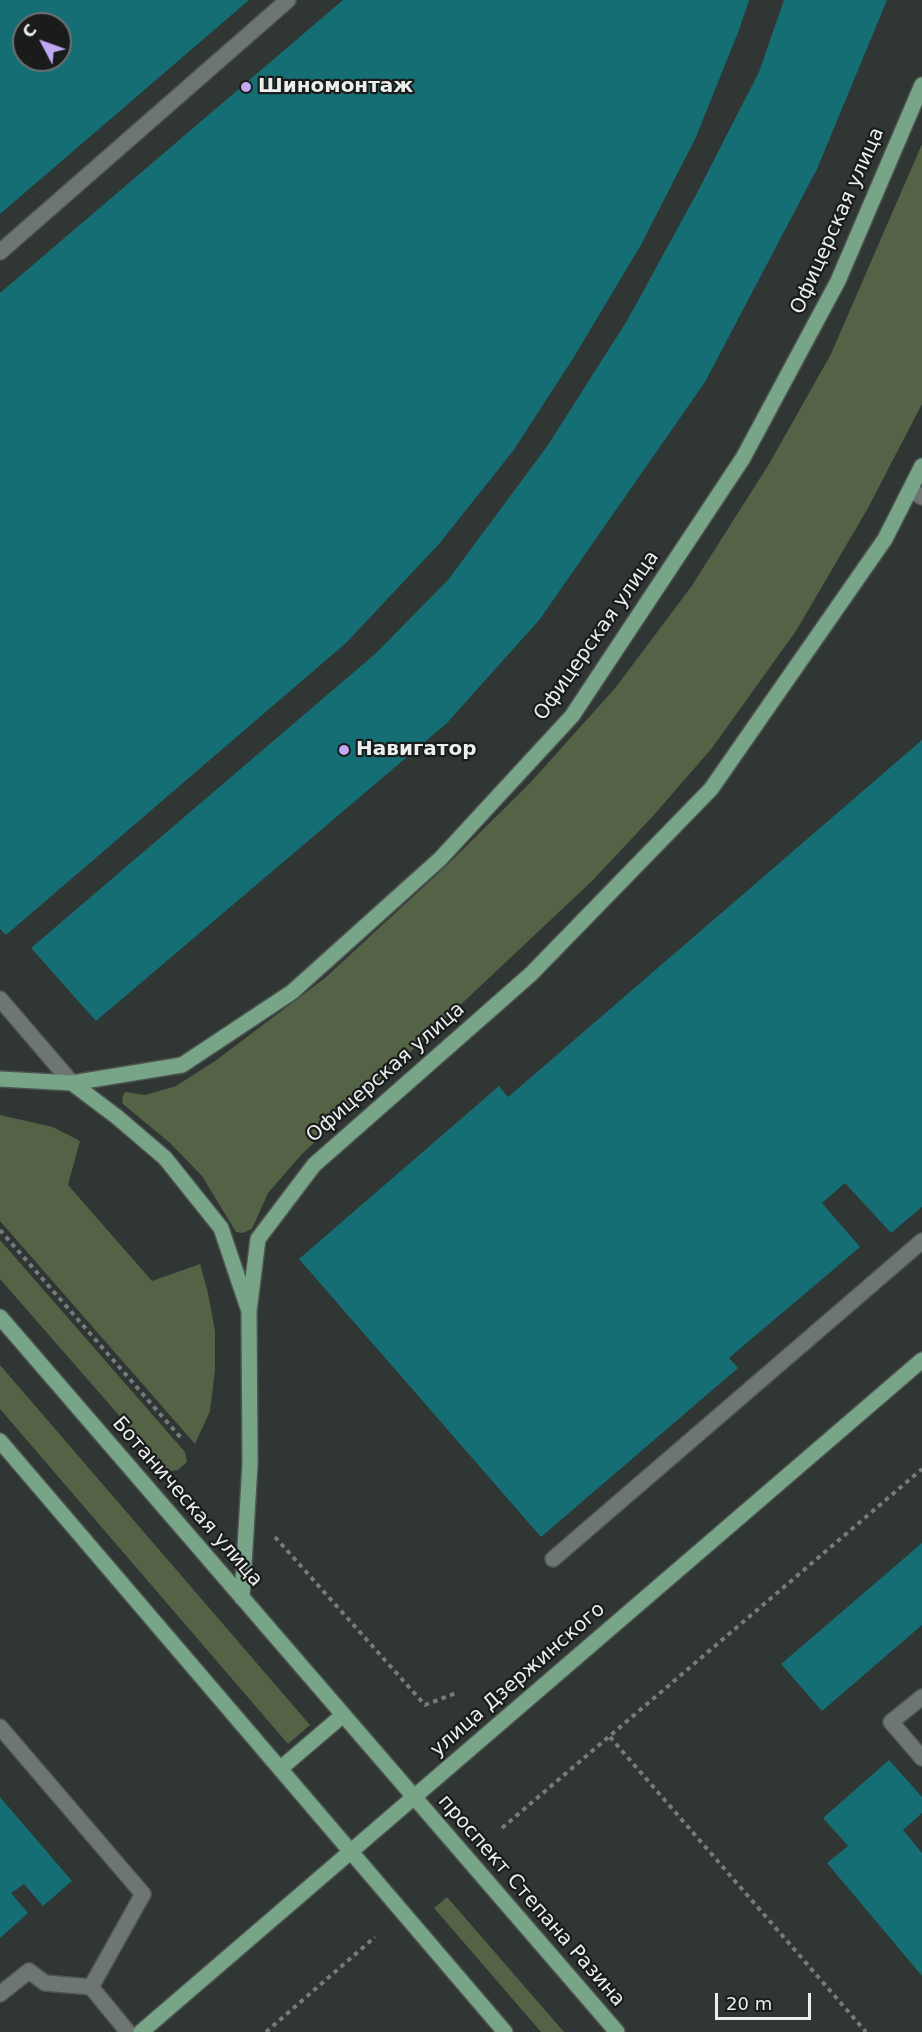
<!DOCTYPE html>
<meta charset="utf-8">
<style>
body{margin:0}
#map{position:relative;width:922px;height:2032px;overflow:hidden;background:#2f3634;font-family:"DejaVu Sans",sans-serif}
canvas{display:block}
.north{position:absolute;left:12px;top:12px;width:60px;height:60px;box-sizing:border-box;background:#1a1c1c;border:2px solid #6e7070;border-radius:50%;rotate:311deg;font-size:16px;font-weight:700;line-height:24px;text-align:center;color:#ebefee}
.north::after{content:'';display:block;margin:auto;width:21px;height:27px;background:#c1a8f3;clip-path:polygon(50% 0,100% 100%,50% 72%,0 100%)}
.scale{position:absolute;left:715px;top:1993px;width:96px;height:27px;box-sizing:border-box;border:3px solid #ebefee;border-top:0;padding-left:8px;font-size:18px;line-height:21px;white-space:nowrap;color:#ebefee;-webkit-text-stroke:4px #1a1c1c;paint-order:stroke}
</style>
<div id="map">
<canvas width="922" height="2032"></canvas>
<div class="north">С</div>
<div class="scale">20 m</div>
</div>
<script>
const context = document.querySelector('canvas').getContext('2d');
context.lineJoin = 'round';
function paint(path, color) {
  context.fillStyle = color;
  context.fill(path, 'evenodd');
}
function toPath(rows) {
  const path = new Path2D();
  for (const r of rows) {
    path.moveTo(r[0], r[1]);
    for (let i = 2; i < r.length; i += 2) path.lineTo(r[i], r[i + 1]);
  }
  return path;
}
function trace(path, color, width, dash) {
  context.strokeStyle = color;
  context.lineWidth = width;
  context.lineCap = dash ? 'butt' : 'round';
  context.setLineDash(dash || []);
  context.stroke(path);
}
function label(font, color, halo, rows, align = 'center') {
  context.font = font + ' "DejaVu Sans",sans-serif';
  context.lineWidth = 4.5;
  context.setLineDash([]);
  context.textBaseline = 'middle';
  context.strokeStyle = halo;
  context.fillStyle = color;
  for (const [text, x, y, turn = 0] of rows) {
    context.save();
    context.translate(x, y);
    context.rotate((+turn || 0) * Math.PI / 180);
    context.textAlign = isNaN(turn) ? turn : align;
    if (halo) context.strokeText(text, 0, 0);
    context.fillText(text, 0, 0);
    context.restore();
  }
}
paint(toPath([
 [922,144,922,404,868,508,796,631,712,748,653,816,592,881,302,1154,268,1193,252,1229,243,1233,236,1232,202,1176,170,1143,123,1104,122,1098,125,1092,145,1095,176,1086,215,1061,325,978,445,867,530,783,616,687,691,587,769,464,831,354],
 [0,1115,53,1127,80,1141,68,1185,152,1281,200,1264,208,1293,215,1331,215,1370,210,1411,195,1444,0,1221],
 [0,1240,185,1452,187,1462,178,1470,170,1471,164,1467,0,1279],
 [0,1365,310,1725,288,1744,0,1409],
 [447,1897,564,2032,541,2032,434,1908]
]), '#546245');
paint(toPath([
 [0,0,249,0,0,214],
 [24,24,60,24,60,60,24,60],
 [343,0,749,0,739,30,696,137,642,243,574,357,513,451,439,544,346,643,6,935,0,929,0,293],
 [784,0,887,0,817,169,705,382,540,619,447,723,96,1021,31,948,375,654,448,580,548,445,628,319,698,191,759,72],
 [922,740,922,1207,891,1233,845,1183,822,1203,860,1247,729,1358,738,1368,541,1537,299,1259,499,1086,508,1097],
 [922,1543,922,1625,822,1711,781,1664],
 [889,1760,922,1797,922,1813,903,1830,922,1853,922,1976,827,1863,848,1846,823,1818],
 [0,1797,72,1881,43,1906,24,1884,11,1893,28,1913,0,1938]
]), '#156e74');
const minor = toPath([
 [0,252,288,0],
 [910,490,922,497],
 [0,999,72,1083],
 [553,1559,922,1241],
 [922,1697,891,1722,922,1758],
 [0,1727,143,1894,91,1987,128,2032],
 [0,1994,29,1971,45,1983,91,1987]
]);
const major = toPath([
 [0,1079,72,1083,182,1065,292,992,440,859,572,716,743,458,838,281,922,85],
 [72,1083,117,1117,165,1158,221,1228,249,1311,250,1464,242,1598],
 [249,1311,258,1239,314,1165,531,974,711,789,885,539,922,466],
 [0,1317,617,2032],
 [0,1441,505,2032],
 [281,1768,343,1715],
 [141,2032,922,1360]
]);
trace(minor, '#4e5453', 18);
trace(major, '#4e5453', 18);
trace(toPath([
 [0,1230,181,1438],
 [275,1537,425,1705,456,1693],
 [610,1737,866,2032],
 [502,1828,922,1469],
 [266,2032,375,1937]
]), '#767c7a', 4, [4.5, 4.5]);
trace(minor, '#6e7674', 15);
trace(major, '#78a587', 15);
for (const [x, y, r, color] of [
 [246,87,6,"#c1a8f3"],
 [344,750,6,"#c1a8f3"]
]) {
  const dot = new Path2D();
  dot.arc(x, y, r, 0, 2 * Math.PI);
  context.fillStyle = color;
  context.fill(dot);
  trace(dot, '#1a1c1c', 2);
}
label('bold 20px', '#ebefee', '#1a1c1c', [
 ["Шиномонтаж",258,87],
 ["Навигатор",356,750]
], 'left');
label('20px', '#ebefee', '#1a1c1c', [
 ["Офицерская улица",838,221,-66],
 ["Офицерская улица",597,636,-55],
 ["Офицерская улица",386,1073,-41],
 ["Ботаническая улица",187,1502,49],
 ["улица Дзержинского",518,1680,-41],
 ["проспект Степана Разина",531,1901,49]
]);
</script>
